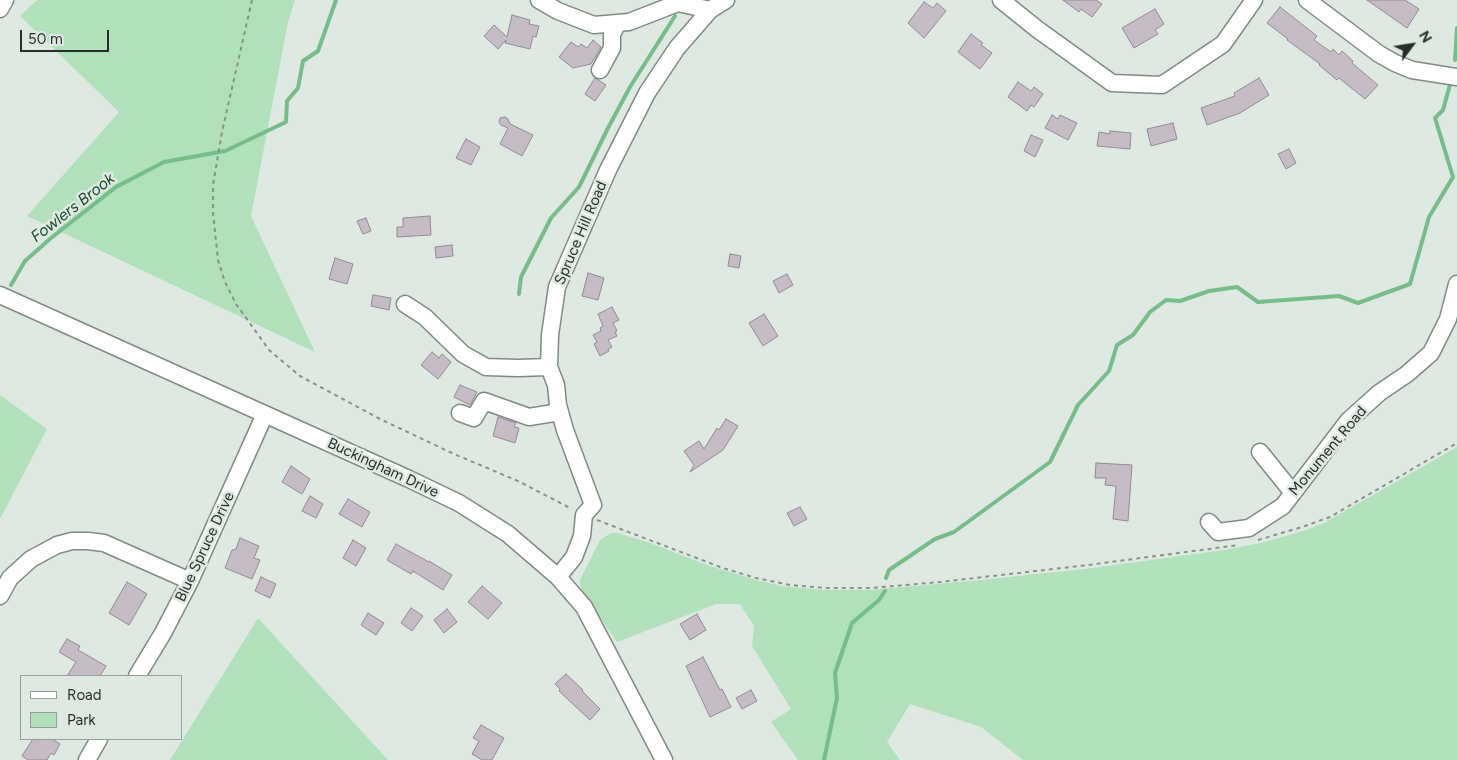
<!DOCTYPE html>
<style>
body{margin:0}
#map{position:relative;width:1457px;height:760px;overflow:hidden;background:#deeae1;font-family:Figtree,sans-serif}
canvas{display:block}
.legend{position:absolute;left:20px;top:675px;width:162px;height:65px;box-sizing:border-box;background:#deeae1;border:1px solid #959e97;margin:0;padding:6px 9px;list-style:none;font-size:15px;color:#282d29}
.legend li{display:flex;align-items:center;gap:10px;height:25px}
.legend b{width:25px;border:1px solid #959e97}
.north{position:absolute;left:1387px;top:20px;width:50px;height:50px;-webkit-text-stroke:4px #deeae1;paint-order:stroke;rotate:59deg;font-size:14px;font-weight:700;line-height:20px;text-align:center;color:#282d29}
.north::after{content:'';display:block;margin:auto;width:18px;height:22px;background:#282d29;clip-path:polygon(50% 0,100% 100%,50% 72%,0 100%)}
.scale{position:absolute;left:20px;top:30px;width:89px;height:22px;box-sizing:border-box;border:2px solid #282d29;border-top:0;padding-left:6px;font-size:15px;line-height:18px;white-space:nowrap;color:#282d29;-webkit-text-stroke:4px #deeae1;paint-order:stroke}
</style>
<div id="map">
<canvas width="1457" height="760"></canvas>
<ul class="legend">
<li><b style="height:6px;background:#fff"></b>Road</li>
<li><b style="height:14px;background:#b0e1bb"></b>Park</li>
</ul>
<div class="north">N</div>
<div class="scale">50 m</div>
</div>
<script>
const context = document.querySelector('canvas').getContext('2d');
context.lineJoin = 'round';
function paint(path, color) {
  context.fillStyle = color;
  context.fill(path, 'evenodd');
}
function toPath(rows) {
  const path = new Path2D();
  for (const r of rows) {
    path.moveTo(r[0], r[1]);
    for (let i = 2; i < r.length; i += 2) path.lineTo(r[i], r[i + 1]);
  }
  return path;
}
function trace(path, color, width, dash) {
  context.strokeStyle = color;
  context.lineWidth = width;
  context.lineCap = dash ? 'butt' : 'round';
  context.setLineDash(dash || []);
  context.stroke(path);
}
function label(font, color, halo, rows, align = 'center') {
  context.font = font + ' Figtree,sans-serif';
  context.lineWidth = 5;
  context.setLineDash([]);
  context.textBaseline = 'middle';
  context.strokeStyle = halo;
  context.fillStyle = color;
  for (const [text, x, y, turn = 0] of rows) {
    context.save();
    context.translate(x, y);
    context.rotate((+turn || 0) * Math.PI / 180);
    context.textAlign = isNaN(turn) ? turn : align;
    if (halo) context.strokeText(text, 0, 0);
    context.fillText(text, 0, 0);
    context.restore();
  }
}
paint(toPath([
 [37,0,295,0,288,22,251,216,315,352,27,216,119,112,20,16],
 [0,395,47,429,0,519],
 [1457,447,1457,760,1023,760,981,727,910,704,887,742,900,760,798,760,771,722,791,709,752,646,754,626,740,604,716,604,617,642,582,590,580,585,580,580,600,540,611,533,618,533,650,543,710,566,756,580,782,586,823,590,869,590,981,580,1093,568,1224,550,1261,543,1303,531,1324,523],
 [258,618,388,760,170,760]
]), '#b0e1bb');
trace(toPath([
 [1455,60,1457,28],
 [11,285,25,261,51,238,116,187,164,162,225,151,286,122,287,101,298,88,303,61,318,51,336,0],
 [519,294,521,277,551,218,579,187,608,128,630,87,675,16],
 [886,578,889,570,935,539,954,532,1050,462,1078,405,1109,371,1117,345,1133,335,1150,312,1166,300,1180,301,1209,291,1237,287,1258,302,1339,296,1358,303,1410,284,1429,217,1453,177,1435,118,1443,110,1451,81],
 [824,760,837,698,835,673,852,623,879,600,885,591]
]), '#76bd89', 4);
const building = toPath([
 [1063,0,1096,0,1102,4,1092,17,1081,9,1079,12,1063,0],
 [1367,0,1405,0,1419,9,1407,28,1367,0],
 [924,2,933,8,937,3,946,11,924,38,908,23,924,2],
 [1280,7,1317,36,1314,40,1331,52,1333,49,1339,55,1342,51,1353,61,1352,63,1378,85,1365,99,1339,78,1337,80,1319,65,1320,64,1287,40,1288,39,1267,23,1280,7],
 [1155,9,1164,24,1155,30,1158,34,1134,48,1122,28,1155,9],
 [512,15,530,20,529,24,539,26,536,37,533,36,530,49,505,43,506,40,498,49,484,36,494,25,507,37,512,15],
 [971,34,983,43,981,45,992,53,980,69,958,52,971,34],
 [593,40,601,47,591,64,573,68,559,57,571,42,578,47,581,44,587,48,593,40],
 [595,78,606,85,595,101,585,94,595,78],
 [1259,78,1269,95,1240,113,1207,125,1201,108,1235,96,1234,93,1259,78],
 [1018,82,1031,91,1034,87,1043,94,1034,107,1031,105,1027,111,1008,97,1018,82],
 [1052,115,1058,119,1060,115,1077,123,1068,140,1045,128,1052,115],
 [505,117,508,119,510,124,533,135,522,156,500,144,508,128,501,125,499,122,500,118,505,117],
 [1173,123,1177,139,1151,146,1147,129,1173,123],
 [1110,131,1131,133,1130,149,1097,146,1099,132,1110,134,1110,131],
 [1031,135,1043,140,1035,157,1024,151,1031,135],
 [466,139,480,147,471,165,456,158,466,139],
 [1289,149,1296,163,1286,169,1278,154,1289,149],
 [430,216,431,235,397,237,397,227,403,227,403,218,430,216],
 [366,218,371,231,363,234,357,221,366,218],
 [452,245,453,256,436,258,435,247,452,245],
 [730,254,741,256,739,268,728,266,730,254],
 [335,258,353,264,347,284,329,279,335,258],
 [588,273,604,278,598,300,582,296,588,273],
 [787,274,793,285,779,293,773,281,787,274],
 [373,295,391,298,389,310,371,306,373,295],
 [612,307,619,320,613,323,617,331,615,332,617,336,608,340,612,347,608,349,609,351,600,356,594,344,597,342,593,335,601,331,600,328,603,326,598,314,612,307],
 [764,314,778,336,763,346,749,323,764,314],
 [432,352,439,358,442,354,451,362,438,379,421,365,432,352],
 [460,385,477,392,470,405,454,397,460,385],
 [498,417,516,423,514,427,519,428,515,443,493,436,498,417],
 [726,419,738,426,723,450,690,472,694,465,684,451,699,441,704,449,717,428,719,430,726,419],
 [1096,463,1132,465,1128,521,1113,519,1116,486,1105,485,1106,478,1095,478,1096,463],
 [291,466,310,479,302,494,282,482,291,466],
 [310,496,323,504,316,518,302,511,310,496],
 [348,499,370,512,362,527,339,514,348,499],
 [800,507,807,519,794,526,787,513,800,507],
 [240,538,259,546,254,558,260,560,252,579,225,568,232,550,236,549,240,538],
 [353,540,366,548,356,566,343,558,353,540],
 [396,544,429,562,429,561,452,575,443,590,413,571,411,574,387,560,396,544],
 [261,577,276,584,270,598,255,591,261,577],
 [127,582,147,594,129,625,109,613,127,582],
 [482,586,502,603,488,619,468,602,482,586],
 [411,608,423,616,412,631,401,623,411,608],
 [447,609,457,622,444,633,434,620,447,609],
 [368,613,384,623,376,635,361,625,368,613],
 [697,614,706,630,690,640,680,624,697,614],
 [67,639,80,646,78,650,106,666,100,676,67,676,76,662,59,652,67,639],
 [703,657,720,690,722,689,731,707,710,717,686,666,703,657],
 [566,674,583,690,582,691,600,709,590,720,559,691,560,689,555,684,566,674],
 [751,690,757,701,742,709,736,698,751,690],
 [481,725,504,738,492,760,482,760,472,754,479,741,473,738,481,725],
 [33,739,52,739,60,744,54,755,51,753,47,760,28,760,22,756,33,739]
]);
paint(building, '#c5bcc6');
trace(building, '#918993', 1);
const minor = toPath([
 [539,0,558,11,594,25,629,22,678,3,710,10],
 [1001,0,1037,29,1112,83,1162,85,1223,44,1254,0],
 [1307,0,1379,54,1395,63,1412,70,1457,77],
 [0,9,5,0],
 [600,70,612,48,612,34,618,23],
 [0,295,409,479,459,503,508,534,558,577,584,607,664,760],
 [405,304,425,317,463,354,486,367,518,368,549,367],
 [460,413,474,418,484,401,529,417,560,412],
 [1260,452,1293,493],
 [1209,522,1218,532,1249,528,1283,506,1348,421,1379,393,1407,374,1431,353,1448,319,1457,284],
 [558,577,574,557,582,536,584,515,593,505,565,430,558,405,556,385,549,367,550,335,557,287,608,170,647,93,677,48,710,10,726,0],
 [0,596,10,578,31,559,57,545,72,541,88,541,104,543,190,581],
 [137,676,163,633,190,581,265,414],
 [87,760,99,739]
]);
trace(minor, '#7f8a82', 19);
trace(toPath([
 [252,0,222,132,213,185,213,213,218,260,225,282,236,304,269,350,300,376,380,419,454,454,518,481,572,509],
 [597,520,723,568,756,578,790,585,826,588,871,588,940,582,1088,565,1239,545],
 [1258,540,1302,527,1330,517,1457,443]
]), '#88908a', 2, [4, 4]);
trace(minor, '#fff', 16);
label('15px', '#282d29', '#deeae1', [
 ["Spruce Hill Road",581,233,-67],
 ["Monument Road",1328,451,-50],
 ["Buckingham Drive",383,468,25],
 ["Blue Spruce Drive",205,547,-65]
]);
label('italic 16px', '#144927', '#deeae1', [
 ["Fowlers Brook",73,208,-38]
]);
</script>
